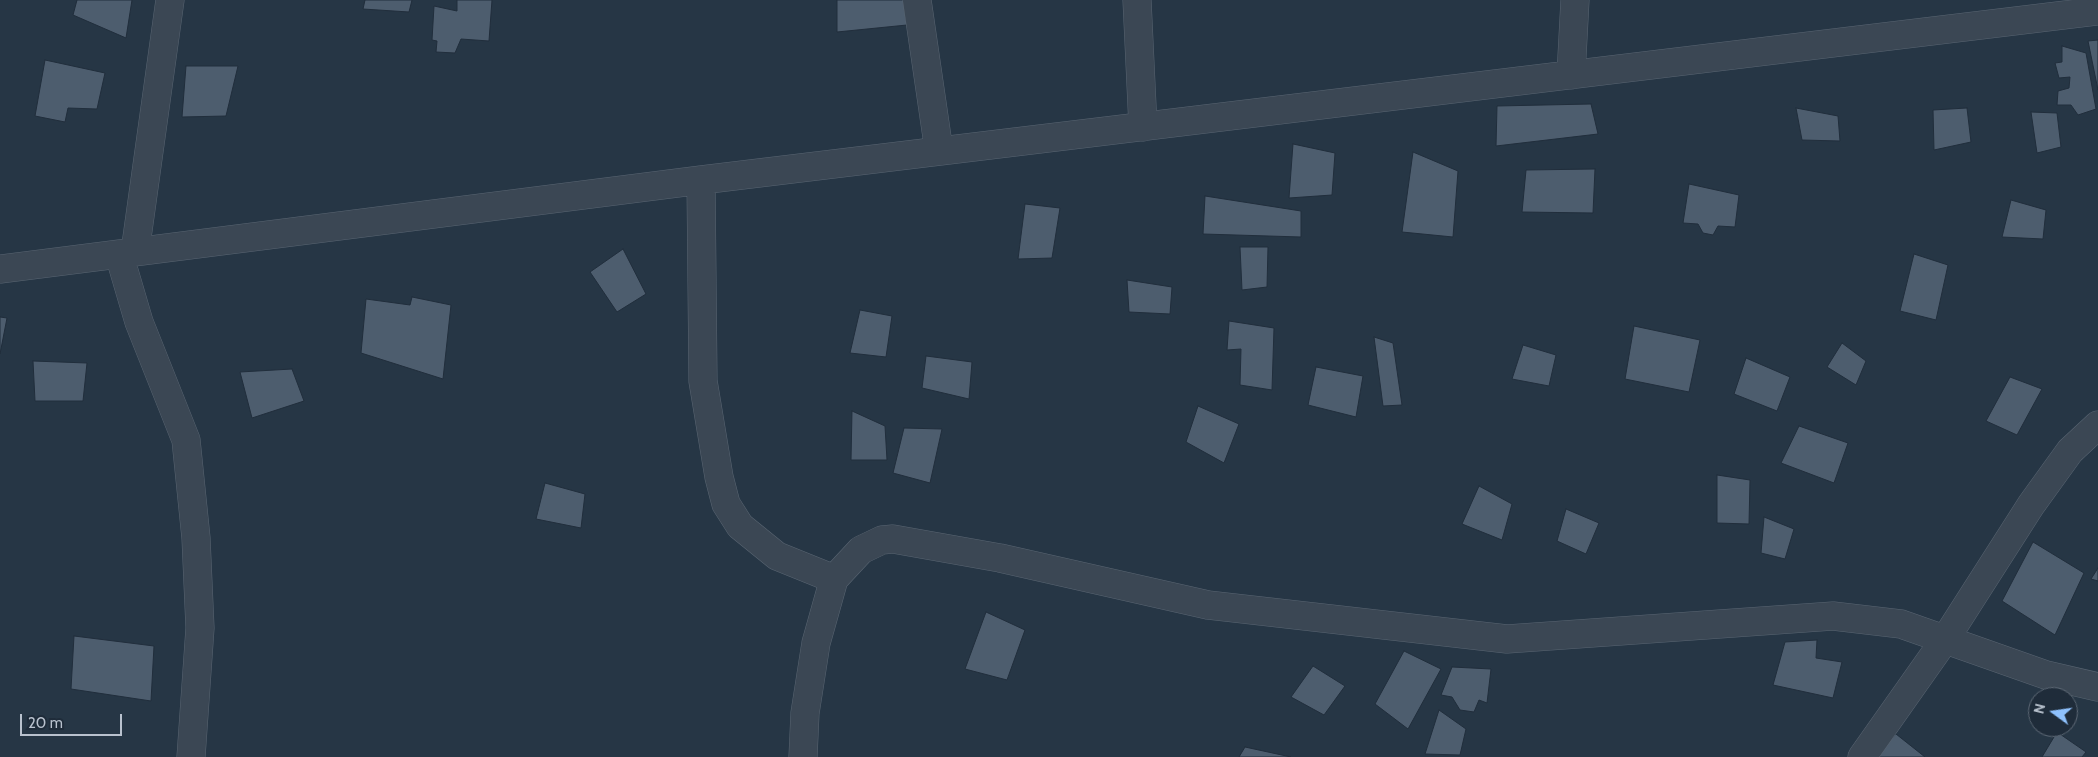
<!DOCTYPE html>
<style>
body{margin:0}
#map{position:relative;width:2098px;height:757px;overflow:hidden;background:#263645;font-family:Cabin,sans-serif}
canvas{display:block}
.north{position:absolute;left:2028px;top:687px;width:50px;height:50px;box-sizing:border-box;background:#1f2c3a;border:1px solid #5d6875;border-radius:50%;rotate:284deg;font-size:14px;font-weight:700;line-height:20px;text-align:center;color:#b9c2ce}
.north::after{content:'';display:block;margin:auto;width:18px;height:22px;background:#8ec1fd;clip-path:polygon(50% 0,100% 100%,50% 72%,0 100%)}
.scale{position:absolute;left:20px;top:714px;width:102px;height:22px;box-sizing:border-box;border:2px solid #b9c2ce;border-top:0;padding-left:6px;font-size:15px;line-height:18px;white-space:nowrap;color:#b9c2ce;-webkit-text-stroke:4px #1f2c3a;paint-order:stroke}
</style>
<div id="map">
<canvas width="2098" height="757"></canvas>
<div class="north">N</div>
<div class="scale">20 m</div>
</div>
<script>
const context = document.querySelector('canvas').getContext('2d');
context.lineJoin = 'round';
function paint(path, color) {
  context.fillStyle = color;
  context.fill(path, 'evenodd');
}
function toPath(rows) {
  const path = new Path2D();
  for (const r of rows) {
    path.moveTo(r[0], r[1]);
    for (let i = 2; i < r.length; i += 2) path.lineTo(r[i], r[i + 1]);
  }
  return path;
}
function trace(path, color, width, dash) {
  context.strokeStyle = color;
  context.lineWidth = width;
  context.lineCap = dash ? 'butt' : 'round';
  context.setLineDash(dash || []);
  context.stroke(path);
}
const building = toPath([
 [77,0,132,0,126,38,73,15,77,0],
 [365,0,412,0,409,12,363,9,365,0],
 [457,0,492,0,489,41,461,39,455,53,436,52,437,41,432,40,434,6,457,11,457,0],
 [837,0,904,0,907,25,837,32,837,0],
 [2098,40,2098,90,2088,41,2098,40],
 [2062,46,2086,53,2096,109,2078,115,2071,105,2057,105,2058,91,2069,88,2070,77,2059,78,2055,63,2062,62,2062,46],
 [45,60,105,73,97,109,68,108,65,122,35,116,45,60],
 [186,66,238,66,226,116,182,117,186,66],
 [1591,104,1598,134,1496,146,1497,106,1591,104],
 [1796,108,1838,116,1840,141,1802,140,1796,108],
 [1967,108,1971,142,1934,150,1933,110,1967,108],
 [2031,112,2057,113,2061,147,2037,153,2031,112],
 [1293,144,1335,153,1332,195,1289,198,1293,144],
 [1413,152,1458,171,1453,237,1402,232,1413,152],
 [1595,169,1593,213,1522,212,1526,170,1595,169],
 [1689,184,1739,195,1735,227,1718,226,1713,235,1703,233,1698,224,1683,223,1689,184],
 [1205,196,1301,211,1301,237,1203,234,1205,196],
 [2011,200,2046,210,2043,239,2002,237,2011,200],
 [1025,204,1060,208,1052,258,1018,259,1025,204],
 [1240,247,1268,247,1267,287,1242,290,1240,247],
 [623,249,646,294,617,312,590,272,623,249],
 [1914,254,1948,265,1936,320,1900,311,1914,254],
 [1127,280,1172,287,1170,314,1129,312,1127,280],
 [412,297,451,305,443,379,361,353,366,299,410,305,412,297],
 [860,310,892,316,886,357,850,353,860,310],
 [0,317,7,318,0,354,0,317],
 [1229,321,1274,328,1272,390,1240,385,1241,349,1227,350,1229,321],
 [1634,326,1700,340,1689,392,1625,379,1634,326],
 [1374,337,1393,343,1402,405,1383,406,1374,337],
 [1842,343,1866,361,1856,385,1827,367,1842,343],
 [1523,345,1556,355,1549,386,1512,379,1523,345],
 [926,356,972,362,969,399,922,388,926,356],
 [1746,358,1790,377,1777,411,1734,394,1746,358],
 [33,361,87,363,83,401,35,401,33,361],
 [1316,367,1363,376,1356,417,1308,405,1316,367],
 [292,369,304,401,252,418,240,372,292,369],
 [2010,377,2042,389,2017,435,1986,421,2010,377],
 [1198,406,1239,424,1224,463,1186,442,1198,406],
 [852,411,885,426,887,460,851,460,852,411],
 [1799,426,1848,443,1834,483,1781,463,1799,426],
 [904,428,942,429,930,483,893,473,904,428],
 [1717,475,1750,480,1749,524,1717,523,1717,475],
 [545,483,585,494,581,528,536,519,545,483],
 [1479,486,1512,504,1502,540,1462,524,1479,486],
 [1566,509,1599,523,1586,554,1557,541,1566,509],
 [1764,517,1794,529,1785,559,1761,553,1764,517],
 [2033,542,2084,573,2055,635,2002,601,2033,542],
 [2098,568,2098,581,2091,579,2098,568],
 [986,612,1025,630,1007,680,965,669,986,612],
 [74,636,154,646,151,701,71,689,74,636],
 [1817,640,1816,658,1842,662,1833,698,1773,685,1785,642,1817,640],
 [1404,651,1441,669,1408,729,1375,704,1404,651],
 [1313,666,1345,686,1324,715,1291,697,1313,666],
 [1452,667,1491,669,1487,703,1479,700,1474,712,1460,710,1452,697,1441,695,1452,667],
 [1439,710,1466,729,1460,755,1425,754,1439,710],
 [2057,732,2086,752,2082,757,2042,757,2057,732],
 [1896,734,1925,757,1874,757,1896,734],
 [1245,747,1291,757,1239,757,1245,747]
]);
paint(building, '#4d5d6e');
trace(building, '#212e3c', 1);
const minor = toPath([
 [917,0,939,151],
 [1137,0,1143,127],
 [1571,75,1575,0],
 [701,180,703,381,719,477,726,504,740,526,777,556,834,579,816,643,805,713,803,757],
 [135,252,170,0],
 [119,254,139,322,186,440,196,538,200,628,191,757],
 [0,269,701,180,2098,11],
 [834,579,861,550,882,540,893,539,1000,558,1208,605,1507,639,1833,616,1901,624,2046,675,2098,687],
 [1862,757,1946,638,2031,505,2070,451,2098,425]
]);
trace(minor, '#596572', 29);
trace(minor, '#3b4754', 28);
</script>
